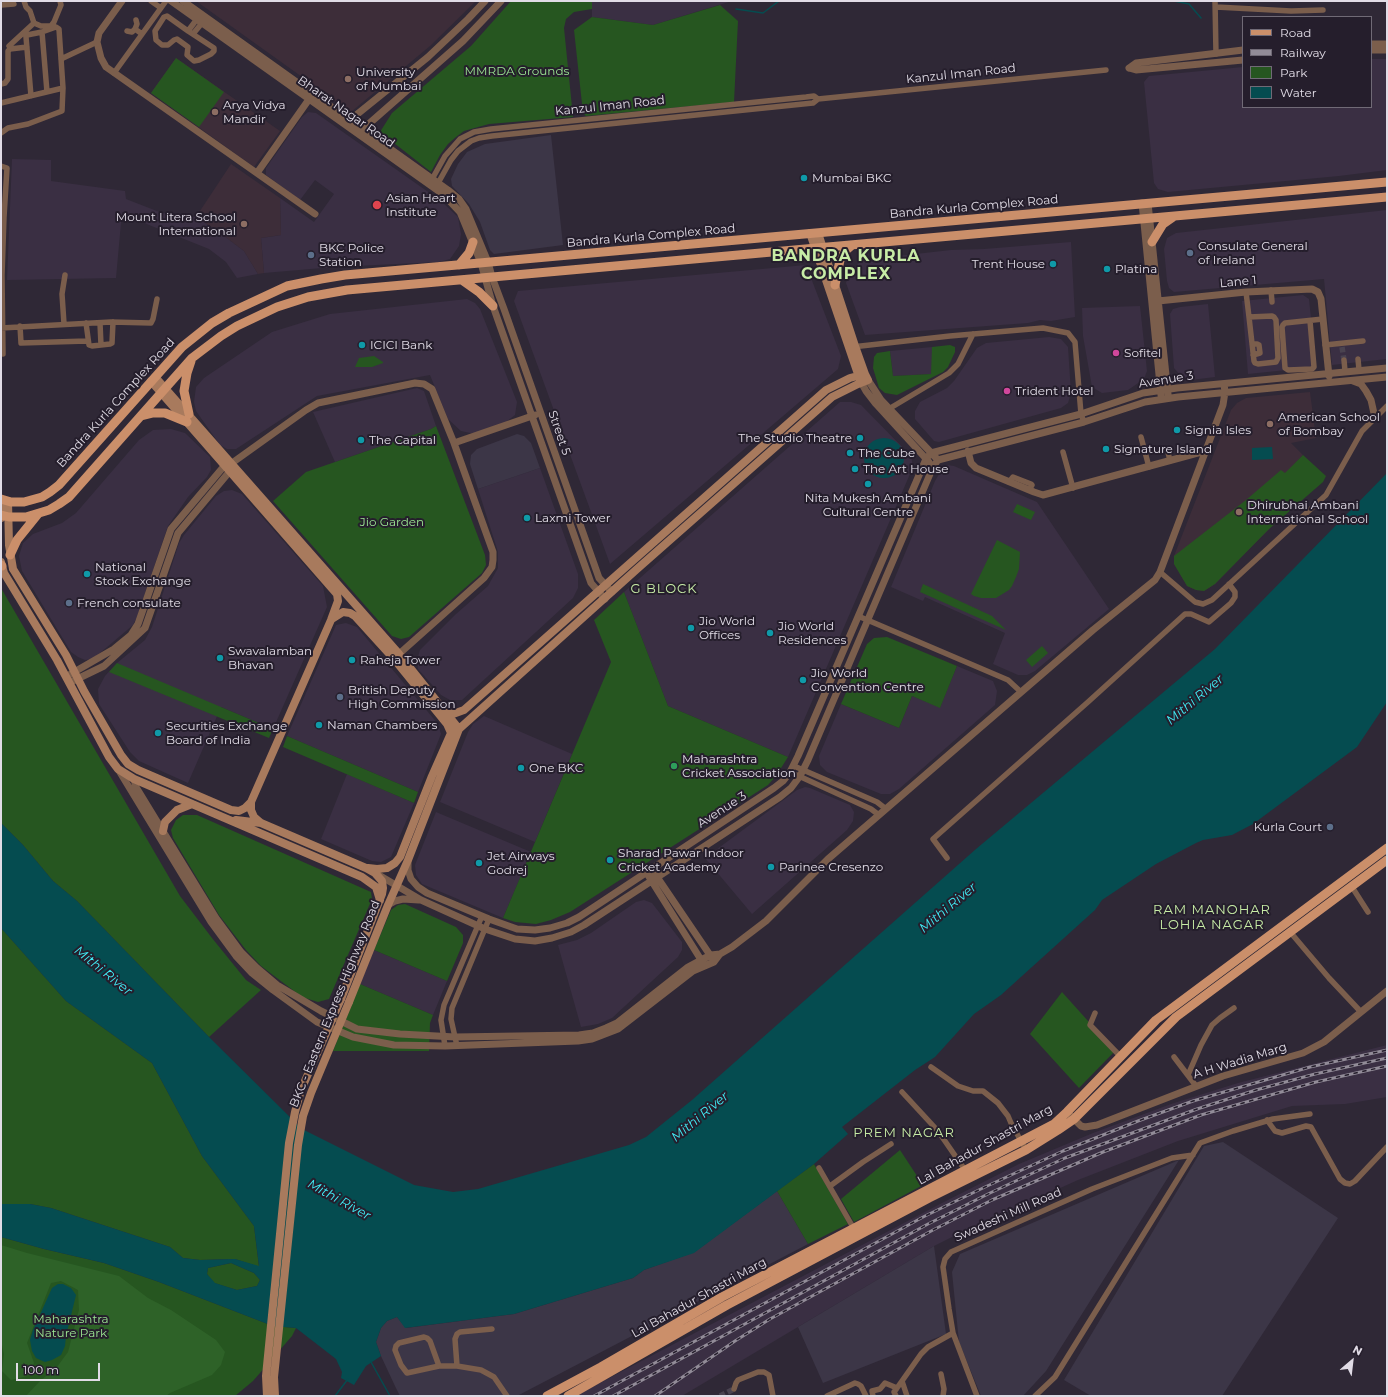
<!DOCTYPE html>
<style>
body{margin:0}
#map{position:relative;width:1388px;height:1397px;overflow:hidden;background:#2f2836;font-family:Montserrat,sans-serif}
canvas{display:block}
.frame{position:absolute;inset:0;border:2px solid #e1dce6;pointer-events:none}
.legend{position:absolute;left:1242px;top:16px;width:130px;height:92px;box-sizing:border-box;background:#251e2c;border:1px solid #706a76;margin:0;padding:5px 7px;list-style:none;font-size:12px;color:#e1dce6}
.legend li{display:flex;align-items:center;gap:8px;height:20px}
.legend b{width:20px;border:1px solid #706a76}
.north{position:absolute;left:1332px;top:1341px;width:40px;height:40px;-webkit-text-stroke:3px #251e2c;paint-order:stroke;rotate:28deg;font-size:11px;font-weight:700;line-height:16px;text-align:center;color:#e1dce6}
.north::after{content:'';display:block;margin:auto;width:14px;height:18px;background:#e1dce6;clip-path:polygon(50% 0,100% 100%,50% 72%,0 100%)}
.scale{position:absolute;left:16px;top:1363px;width:84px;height:18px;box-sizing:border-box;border:2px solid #e1dce6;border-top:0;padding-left:5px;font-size:12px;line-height:14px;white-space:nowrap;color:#e1dce6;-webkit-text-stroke:3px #251e2c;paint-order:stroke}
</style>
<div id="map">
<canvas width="1388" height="1397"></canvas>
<div class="frame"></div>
<ul class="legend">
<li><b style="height:5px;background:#cb8f6a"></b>Road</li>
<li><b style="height:5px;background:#928c98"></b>Railway</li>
<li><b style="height:11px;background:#265620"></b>Park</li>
<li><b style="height:11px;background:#054c50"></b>Water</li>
</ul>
<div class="north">N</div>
<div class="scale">100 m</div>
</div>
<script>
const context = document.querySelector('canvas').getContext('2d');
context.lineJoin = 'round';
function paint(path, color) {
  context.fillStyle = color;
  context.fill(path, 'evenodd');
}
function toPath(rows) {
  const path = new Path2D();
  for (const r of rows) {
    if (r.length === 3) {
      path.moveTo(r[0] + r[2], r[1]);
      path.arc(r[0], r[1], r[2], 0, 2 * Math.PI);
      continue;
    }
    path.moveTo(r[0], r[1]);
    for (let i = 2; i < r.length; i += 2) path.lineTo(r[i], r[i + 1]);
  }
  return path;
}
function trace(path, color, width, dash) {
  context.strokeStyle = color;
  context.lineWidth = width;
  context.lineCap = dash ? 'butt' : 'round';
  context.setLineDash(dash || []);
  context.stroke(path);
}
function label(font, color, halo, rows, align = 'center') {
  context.font = font + ' Montserrat,sans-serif';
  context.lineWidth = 4;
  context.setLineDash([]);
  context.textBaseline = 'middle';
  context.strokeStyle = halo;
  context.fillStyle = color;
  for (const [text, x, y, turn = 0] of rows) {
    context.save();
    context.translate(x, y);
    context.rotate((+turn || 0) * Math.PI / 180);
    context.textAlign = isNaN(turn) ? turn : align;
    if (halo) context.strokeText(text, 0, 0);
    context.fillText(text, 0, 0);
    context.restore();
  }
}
paint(toPath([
 [592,1,732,1,653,25,592,17],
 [1371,59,1387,59,1387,170,1339,176,1168,192,1158,189,1154,183,1144,82,1149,76,1243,67,1243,107,1371,107],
 [308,112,316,113,441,201,458,217,461,234,459,246,450,259,439,262,334,267,264,273,261,238,281,235,280,198,314,222,334,194,315,180,300,200,266,175,266,168,302,117],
 [12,159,51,160,51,181,125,191,126,199,162,213,196,217,219,232,244,251,258,274,237,278,226,262,209,249,149,225,122,212,116,278,7,280],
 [1387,210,1387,359,1332,365,1324,279,1174,292,1169,288,1167,281,1164,249,1167,238,1176,233],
 [1071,242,1075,317,1051,321,1040,320,1028,323,865,335,846,283,849,273,862,260,951,250,984,249],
 [806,265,841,356,838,369,610,564,514,301,518,291],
 [1303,295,1309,299,1316,367,1248,374,1242,301],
 [467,299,475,303,480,309,517,402,515,415,502,425,475,434,461,431,448,419,430,375,317,396,236,449,227,449,220,445,196,411,194,402,196,387,204,378,272,332,330,314],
 [1208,304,1215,377,1191,380,1180,375,1174,368,1170,314,1173,309,1180,307],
 [1140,306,1147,371,1144,379,1128,390,1102,393,1092,387,1083,336,1082,308],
 [1049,337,1061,339,1068,347,1071,393,1068,403,1061,408,939,442,934,441,915,419,915,411,920,402,947,388,954,381,977,348,986,343],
 [932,347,932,374,893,376,890,351],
 [417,388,424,391,436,426,431,429,335,462,313,412],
 [840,402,851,402,861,405,911,456,913,467,788,757,668,706,624,592],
 [171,429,185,433,210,457,211,470,207,477,188,497,168,526,137,617,133,625,93,659,85,660,78,657,71,652,22,571,19,556,23,543,33,534,62,523,76,513,139,440,153,430],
 [947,465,954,466,1037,502,1109,609,1035,671,1027,675,1018,675,993,664,1005,633,925,597,923,601,891,587,935,481,942,469],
 [540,468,578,574,578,588,573,598,462,700,450,700,441,695,418,669,417,660,420,650,456,614,488,586,498,568,498,552,478,489],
 [232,490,242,494,323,586,327,607,273,729,221,707,188,783,139,761,130,752,99,704,98,689,105,676,117,663,145,640,152,627,179,543,184,535,216,496,224,491],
 [346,623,357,627,438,724,441,734,418,792,287,736,336,625],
 [957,666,993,681,997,691,995,705,899,789,890,794,881,794,827,772,820,765,819,756,841,704,899,728,912,696,940,707],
 [484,716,572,754,535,842,440,802,468,732,473,724],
 [347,774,414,803,391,857,381,862,372,861,321,839],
 [805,787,810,788,850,805,854,812,853,821,847,830,752,914,705,858,797,790],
 [436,812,531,852,503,918,422,884,416,875,415,865],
 [644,900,652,903,682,942,682,950,678,957,612,1018,598,1024,581,1027,558,945,577,940,591,933,636,902],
 [374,950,447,981,433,1015,360,984],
 [1387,1045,1387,1097,1345,1104,1292,1106,1178,1141,1078,1180,956,1235,934,1246,682,1396,575,1396,940,1204,1019,1164,1093,1133,1171,1104,1238,1083]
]), '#3a2f43');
paint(toPath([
 [551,135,563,245,494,254,490,250,480,222,469,204,452,186,451,179,458,164,467,152,485,144],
 [517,434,524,436,531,443,540,468,478,489,470,464,471,455,477,449],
 [1223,1142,1338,1218,1222,1396,1091,1396,1064,1380,1204,1146],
 [1179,1160,1046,1371,1023,1396,981,1396,959,1342,952,1272,960,1254],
 [777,1191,808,1244,517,1396,400,1396,395,1386,381,1356,376,1342,381,1328,387,1321,397,1317,406,1328,514,1314,633,1278,644,1270,694,1252],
 [934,1246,946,1334,823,1383,798,1327]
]), '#3c3647');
paint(toPath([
 [196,1,476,1,430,46,351,112],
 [176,58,280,131,254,167,151,93],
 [231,164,280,198,281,235,261,238,264,273,258,274,244,251,219,232,196,217],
 [1310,392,1316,438,1291,443,1303,455,1285,474,1307,495,1269,529,1215,584,1204,591,1196,590,1187,586,1174,564,1174,556,1231,410,1237,403,1246,398]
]), '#3d2d39');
paint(toPath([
 [511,1,592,1,592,9,574,12,566,19,564,28,573,117,489,124,464,131,456,137,448,144,440,155,431,172,380,132,392,113,471,46],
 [720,5,738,21,734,102,586,116,583,113,574,30,592,17,653,25],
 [176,58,224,92,199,127,151,93],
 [950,345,955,347,955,352,948,367,943,372,897,395,885,393,879,388,873,368,874,357,877,353,890,351,893,376,931,374,932,347],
 [374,356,383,362,383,363,372,367,355,367,359,358],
 [436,426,485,555,486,565,482,573,409,637,401,639,392,636,273,501,306,472,431,429],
 [1303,455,1326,476,1323,482,1269,529,1215,584,1204,591,1196,590,1187,586,1174,564,1174,556,1246,500,1281,470,1285,473],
 [1017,504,1035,512,1031,520,1013,512],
 [997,540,1020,552,1019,569,1016,577,1012,586,1009,590,996,598,981,598,974,596,971,594],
 [923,584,992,616,1006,630,920,592],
 [1,588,180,896,212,938,246,980,261,990,209,1037,77,901,53,881,23,845,1,823],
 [624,592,668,706,788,757,776,776,768,785,570,912,551,920,536,924,515,922,503,918,611,662,594,620],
 [887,637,957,666,940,708,912,696,899,728,841,704,867,644,874,638],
 [1042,646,1048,653,1032,667,1026,660],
 [117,663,273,729,269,738,109,672],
 [287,736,418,792,414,803,283,747],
 [183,815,197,815,371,892,372,899,329,999,318,1002,302,997,261,966,246,950,219,915,173,838,171,830,176,820],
 [405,904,456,927,463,935,463,943,447,981,374,950,391,910,398,905],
 [1,928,66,1001,152,1063,202,1156,254,1226,259,1267,235,1259,200,1260,183,1258,170,1247,51,1208,30,1204,1,1204],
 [360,984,433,1015,430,1023,429,1051,333,1051],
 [1062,992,1115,1051,1079,1088,1030,1034],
 [900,1150,923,1185,854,1222,841,1199],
 [814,1164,848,1224,808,1244,777,1191],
 [1,1237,44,1249,104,1263,159,1282,273,1326,296,1328,292,1336,253,1381,235,1396,1,1396],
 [231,1263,254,1273,260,1280,257,1286,237,1290,214,1283,207,1274,208,1268]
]), '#265620');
paint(toPath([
 [1,1245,27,1253,119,1276,148,1298,171,1310,216,1340,225,1352,221,1365,212,1375,170,1393,166,1396,26,1396,40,1381,57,1367,68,1352,79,1310,78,1290,61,1281,51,1283,27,1343,34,1363,28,1376,11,1380,2,1371,4,1354,1,1341]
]), '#2e6228');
paint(toPath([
 [884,458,20],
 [1272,447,1273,459,1252,460,1252,448],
 [1387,473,1387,702,1357,747,1253,824,1232,835,1203,840,1196,843,1156,864,1102,900,1095,910,1001,995,974,1014,935,1057,915,1070,842,1127,848,1134,814,1164,694,1253,644,1270,633,1278,514,1314,405,1328,397,1317,387,1321,381,1328,376,1342,381,1356,366,1366,354,1385,341,1378,342,1372,336,1359,296,1328,273,1326,159,1282,104,1263,44,1249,1,1237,1,1204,30,1204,51,1208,170,1247,183,1258,200,1260,235,1259,259,1266,254,1226,202,1156,152,1063,66,1001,1,928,1,823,23,845,53,881,77,901,209,1037,302,1129,414,1185,453,1192,478,1189,629,1145,646,1137,692,1100,976,849,1215,649],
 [231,1263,254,1273,260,1280,257,1286,237,1290,215,1283,207,1274,208,1268],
 [58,1284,63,1284,71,1288,76,1295,66,1336,65,1346,61,1355,52,1360,45,1362,36,1358,32,1351,30,1340,33,1330,52,1288]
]), '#054c50');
trace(toPath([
 [1174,1,1189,4,1201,18],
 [736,9,763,13,779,1],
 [371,1362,390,1396],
 [335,1396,348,1379]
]), '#054c50', 1.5);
trace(toPath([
 [1342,347,1344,360],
 [720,1396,734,1389]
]), '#4a4350', 5.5, [5.5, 3]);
trace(toPath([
 [24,1,26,7,30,11,34,23,41,26,51,26,54,22,61,5,60,1],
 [151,1,161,8],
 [1215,1,1216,54],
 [1,5,14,4],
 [1216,7,1291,11,1323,10],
 [135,29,137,24,136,20],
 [127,31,132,32,135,29,142,34],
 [188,31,214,48,214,51,211,54,199,60,194,61,187,55,188,47,177,39,174,40,168,45,162,45,156,40,155,31,164,17,167,16,188,31,197,19],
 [193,34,202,23],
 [9,46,34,23],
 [61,59,97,42],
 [114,73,166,1],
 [1,84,5,83,8,79,8,51,10,49,27,47],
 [31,96,26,37,27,35,42,32],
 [1,103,63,88],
 [1,133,8,128,28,124,62,111,63,88,59,29,56,27,42,32,47,92],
 [1,166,7,168,4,217,2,275,3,354],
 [431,181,445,156,460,139,474,132,491,129,806,97,814,96,818,99,1106,70],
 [437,185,451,160,458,151,471,141,479,138,492,136,813,103,818,99],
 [1271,290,1272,302],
 [1246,292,1249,317,1254,361,1255,363,1258,364,1276,362,1278,358,1276,320,1274,317,1272,316,1249,317],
 [1310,321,1314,367,1312,369,1288,370,1285,368,1282,327,1283,325,1285,323,1323,319],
 [86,323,89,345,92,346,110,344,112,343,113,322],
 [100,323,101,345],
 [64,324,62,294,65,275],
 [20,326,21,343,87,341],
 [1,328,111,322,151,323,153,319,157,299],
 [1252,344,1257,344,1259,345,1260,353,1253,355],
 [1325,345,1363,341],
 [852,347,950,336,1043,328,1068,333,1075,342,1081,414,1084,422],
 [1358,359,1359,370],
 [1344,360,1345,371],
 [887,410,949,373,958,364,973,334],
 [1141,437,1149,467],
 [1063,452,1073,488],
 [1168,452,1170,461],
 [1009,482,1013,477,1031,484,1032,485,1029,490],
 [1160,572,1195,602,1203,604,1212,600,1326,495,1362,431,1387,406],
 [858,616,1008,680,1021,692],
 [794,766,877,802,886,809],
 [790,772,871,809,879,815],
 [947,858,933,839,1088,702,1185,614,1191,614,1209,622,1231,603,1235,597,1235,592,1229,584],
 [1352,887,1368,912],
 [1291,933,1329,978,1361,1012],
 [1095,1013,1090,1025,1121,1057],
 [445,1046,441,1020,444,1005,482,916],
 [457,1046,451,1019,452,1008,489,919],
 [1174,1057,1196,1086],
 [931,1067,958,1086,973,1091,983,1091,998,1103,1008,1116,1011,1123,1026,1150],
 [1188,1075,1201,1045,1212,1025,1220,1018,1234,1008],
 [902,1092,938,1131,965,1170],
 [1267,1120,1275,1131,1282,1133,1306,1126,1311,1127,1340,1179,1345,1183,1350,1184,1355,1181,1387,1147],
 [819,1168,854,1229],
 [830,1186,863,1162,891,1144],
 [439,1366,430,1341,427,1338,424,1337,399,1343,396,1346,395,1350,401,1365,407,1373,439,1366,457,1366,481,1370,494,1377,507,1396],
 [457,1366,455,1339,457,1334,460,1332,492,1329],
 [941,1374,944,1389,943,1396],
 [734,1389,736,1383,738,1380,758,1372,764,1372,769,1375,773,1396],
 [827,1396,855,1383,858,1384,861,1386,866,1396],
 [873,1396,872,1391,880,1389,885,1383,897,1388,902,1381],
 [896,1396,894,1392,897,1388],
 [907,1396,902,1381,921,1354,928,1347,953,1333],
 [977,1396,953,1333,949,1309,943,1267,945,1259,951,1252,1092,1189,1172,1158,1193,1155],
 [1035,1396,1055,1377,1200,1143,1233,1131,1273,1119,1310,1114]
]), '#7b5e4c', 5.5);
trace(toPath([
 [122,1,99,33,97,42,101,58,106,67,315,214],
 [171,1,444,195,460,212,481,263,493,306,591,583,605,599],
 [183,1,448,190,459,199,466,209,488,262,492,277,504,309,599,578,612,592],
 [1371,44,1387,44],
 [1371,50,1387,50],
 [1129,68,1136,63,1243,50],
 [1129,68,1136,70,1243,60],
 [350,120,428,57,468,19,485,1],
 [363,129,463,41,501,1],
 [257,173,312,95],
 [1142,203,1161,395],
 [1148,203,1168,394],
 [1158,301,1246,292,1312,289,1318,292,1321,299,1329,376],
 [1353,381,1361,384,1366,391,1371,400,1375,418],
 [861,382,866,391,876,404,929,462],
 [454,443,535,415],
 [968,451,971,463,976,468,1034,492,1043,495,1205,451],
 [938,460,1084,422,1145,402,1178,397,1387,377],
 [232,463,306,410,318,403,415,383,424,384,432,389,454,443,475,502,493,552,493,560,492,567,484,578,399,654],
 [69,675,114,649,131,635,138,624,171,529,225,465],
 [73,681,104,666,145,628,178,533,230,471],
 [118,769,211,922,236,956,252,973,273,990,317,1022,353,1037,394,1045,445,1046,578,1041,592,1039,618,1029,693,971,714,962,720,954],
 [134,779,136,787,216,918,241,952,257,968,277,985,321,1011,357,1029,400,1034,455,1037,579,1035,593,1033,606,1028,617,1023,688,967,701,960,711,955,720,954,732,947,766,921,828,859,1093,630,1155,580,1160,572,1223,405,1225,392,1224,384],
 [408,860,408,870,411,879,418,887,427,893,489,919,517,929,535,930,550,928,567,923,579,917,774,788,783,781,790,772,798,756,926,459,931,453,1081,414,1143,393,1177,388,1387,368],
 [646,872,703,963],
 [377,874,421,900,485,929,515,939,535,941,552,938,571,932,584,925,780,797,791,788,800,776,808,760,933,467,938,460,881,400,868,380],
 [655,874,712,958],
 [388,905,395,901,403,899,419,900],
 [1070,1115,1081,1126,1085,1127,1097,1125,1223,1076,1303,1053,1324,1042,1387,991]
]), '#7b5e4c', 7);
trace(toPath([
 [810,233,860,380],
 [155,377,399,654,459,729],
 [151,381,337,594,338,601,331,620,251,802,251,810,254,817,261,823,366,868,375,873,382,881,383,888,382,894,341,999],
 [8,501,9,545,13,569,66,655,84,691,121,755,128,764,138,770,231,810,239,811,245,808,251,802],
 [1,518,3,500],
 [1,562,4,573,57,660,109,757,118,769,134,779,362,877,376,887,380,900],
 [332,619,343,612,350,613,355,616,394,659,447,724,451,733,432,776,400,857,395,863,387,868,377,869,368,868],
 [447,713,453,714,464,710,826,390,850,378,865,374],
 [451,733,459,729,637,569,832,397,858,384,868,380,865,374,855,346,818,233],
 [236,820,261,823],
 [163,831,165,822,177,810,192,804],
 [349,1002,388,905,408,860,459,729]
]), '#a87a5d', 8);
trace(toPath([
 [1152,242,1163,224,1173,217],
 [459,265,469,253,473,242],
 [462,280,479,292,493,306],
 [835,285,840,260,845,251,852,245],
 [189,414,184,391,187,373,191,361],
 [141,416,153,413,165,413,187,422],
 [1,499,11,502,24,502,42,497,50,492,59,485,182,347,212,323,229,313,287,286,321,279,345,275,1387,182],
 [1,515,9,517,26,517,49,510,59,504,69,497,192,358,221,336,237,326,277,307,308,297,347,290,1387,197],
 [10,555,17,540,38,514],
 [1,565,2,566],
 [547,1396,601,1367,722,1297,1054,1124,1067,1112,1156,1020,1387,848],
 [568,1396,727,1305,929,1198,1026,1150,1058,1130,1074,1119,1176,1017,1387,860]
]), '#cb8f6a', 9);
const rail = toPath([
 [594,1396,925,1216,985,1187,1063,1151,1138,1121,1193,1101,1310,1067,1387,1050],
 [613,1396,928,1224,990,1193,1065,1158,1197,1109,1256,1090,1315,1074,1387,1058],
 [655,1396,735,1341,770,1319,933,1230,992,1200,1103,1152,1201,1115,1316,1082,1387,1066]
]);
trace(rail, '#928c98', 3);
trace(rail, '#251e2c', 1.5, [4.5]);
trace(toPath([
 [267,1396,266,1376,289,1143,295,1112,301,1090,341,999],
 [275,1396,274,1377,298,1145,303,1116,311,1093,349,1002]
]), '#a87a5d', 8);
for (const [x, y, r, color] of [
 [348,79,4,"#8d6e63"],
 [215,112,4,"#8d6e63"],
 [804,178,4,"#0f9aa8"],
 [377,205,5,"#e0444e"],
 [244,224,4,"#8d6e63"],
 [1190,253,4,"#5c6f8a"],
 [311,255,4,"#5c6f8a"],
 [1053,264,4,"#0f9aa8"],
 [1107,269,4,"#0f9aa8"],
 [362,345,4,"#0f9aa8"],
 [1116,353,4,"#d1479c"],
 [1007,391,4,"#d1479c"],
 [1270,424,4,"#8d6e63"],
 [1177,430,4,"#0f9aa8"],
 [860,438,4,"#0f9aa8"],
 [361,440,4,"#0f9aa8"],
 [1106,449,4,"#0f9aa8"],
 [850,453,4,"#0f9aa8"],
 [855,469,4,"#0f9aa8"],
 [868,484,4,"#0f9aa8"],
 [1239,512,4,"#8d6e63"],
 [527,518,4,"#0f9aa8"],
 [87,574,4,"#0f9aa8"],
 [69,603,4,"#5c6f8a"],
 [691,628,4,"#0f9aa8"],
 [770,633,4,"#0f9aa8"],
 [220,658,4,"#0f9aa8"],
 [352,660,4,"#0f9aa8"],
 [803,680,4,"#0f9aa8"],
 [340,697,4,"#5c6f8a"],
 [319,725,4,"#0f9aa8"],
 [158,733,4,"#0f9aa8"],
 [674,766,4,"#2e9e5b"],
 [521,768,4,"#0f9aa8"],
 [1330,827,4,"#5c6f8a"],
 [610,860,4,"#0f9aa8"],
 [479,863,4,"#0f9aa8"],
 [771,867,4,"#0f9aa8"]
]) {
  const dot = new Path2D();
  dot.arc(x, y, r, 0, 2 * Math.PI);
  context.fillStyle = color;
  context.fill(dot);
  trace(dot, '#251e2c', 1.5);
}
label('12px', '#9be592', '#251e2c', [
 ["MMRDA Grounds",517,71],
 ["Jio Garden",392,522],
 ["Maharashtra",71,1319],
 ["Nature Park",71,1333]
]);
label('12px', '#e1dce6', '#251e2c', [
 ["University",356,72],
 ["of Mumbai",356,86],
 ["Arya Vidya",223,105],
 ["Mandir",223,119],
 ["Mumbai BKC",812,178],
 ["Asian Heart",386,198],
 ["Institute",386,212],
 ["Mount Litera School",236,217,"right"],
 ["International",236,231,"right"],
 ["Consulate General",1198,246],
 ["of Ireland",1198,260],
 ["BKC Police",319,248],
 ["Station",319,262],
 ["Trent House",1045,264,"right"],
 ["Platina",1115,269],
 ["ICICI Bank",370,345],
 ["Sofitel",1124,353],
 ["Trident Hotel",1015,391],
 ["American School",1278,417],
 ["of Bombay",1278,431],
 ["Signia Isles",1185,430],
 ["The Studio Theatre",852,438,"right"],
 ["The Capital",369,440],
 ["Signature Island",1114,449],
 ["The Cube",858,453],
 ["The Art House",863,469],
 ["Nita Mukesh Ambani",868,498,"center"],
 ["Cultural Centre",868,512,"center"],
 ["Dhirubhai Ambani",1247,505],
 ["International School",1247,519],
 ["Laxmi Tower",535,518],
 ["National",95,567],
 ["Stock Exchange",95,581],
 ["French consulate",77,603],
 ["Jio World",699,621],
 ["Offices",699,635],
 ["Jio World",778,626],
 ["Residences",778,640],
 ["Swavalamban",228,651],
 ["Bhavan",228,665],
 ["Raheja Tower",360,660],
 ["Jio World",811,673],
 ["Convention Centre",811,687],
 ["British Deputy",348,690],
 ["High Commission",348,704],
 ["Naman Chambers",327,725],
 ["Securities Exchange",166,726],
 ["Board of India",166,740],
 ["Maharashtra",682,759],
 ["Cricket Association",682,773],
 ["One BKC",529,768],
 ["Kurla Court",1322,827,"right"],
 ["Sharad Pawar Indoor",618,853],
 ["Cricket Academy",618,867],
 ["Jet Airways",487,856],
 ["Godrej",487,870],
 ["Parinee Cresenzo",779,867]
], 'left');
label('12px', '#e1dce6', '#251e2c', [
 ["Kanzul Iman Road",961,74,-6],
 ["Kanzul Iman Road",610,106,-6],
 ["Bharat Nagar Road",346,112,35],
 ["Bandra Kurla Complex Road",974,207,-5],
 ["Bandra Kurla Complex Road",651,236,-5],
 ["Lane 1",1238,282,-5],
 ["Avenue 3",1166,380,-9],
 ["Bandra Kurla Complex Road",116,403,-48],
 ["Street 5",559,433,71],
 ["Avenue 3",722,810,-33],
 ["BKC - Eastern Express Highway Road",335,1004,-68],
 ["A H Wadia Marg",1240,1061,-17],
 ["Lal Bahadur Shastri Marg",985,1145,-29],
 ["Swadeshi Mill Road",1008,1215,-24],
 ["Lal Bahadur Shastri Marg",699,1298,-29]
]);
context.letterSpacing = '1px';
label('13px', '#c7eca6', '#251e2c', [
 ["G BLOCK",664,589],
 ["RAM MANOHAR",1212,910],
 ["LOHIA NAGAR",1212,925],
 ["PREM NAGAR",904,1133]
]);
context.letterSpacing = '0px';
label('italic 13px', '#40ecf5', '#251e2c', [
 ["Mithi River",1195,700,-40],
 ["Mithi River",948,908,-40],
 ["Mithi River",103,971,39],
 ["Mithi River",700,1117,-40],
 ["Mithi River",339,1200,29]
]);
context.letterSpacing = '1px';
label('bold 16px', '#c7eca6', '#251e2c', [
 ["BANDRA KURLA",846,256],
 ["COMPLEX",846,274]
]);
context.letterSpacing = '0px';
</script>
